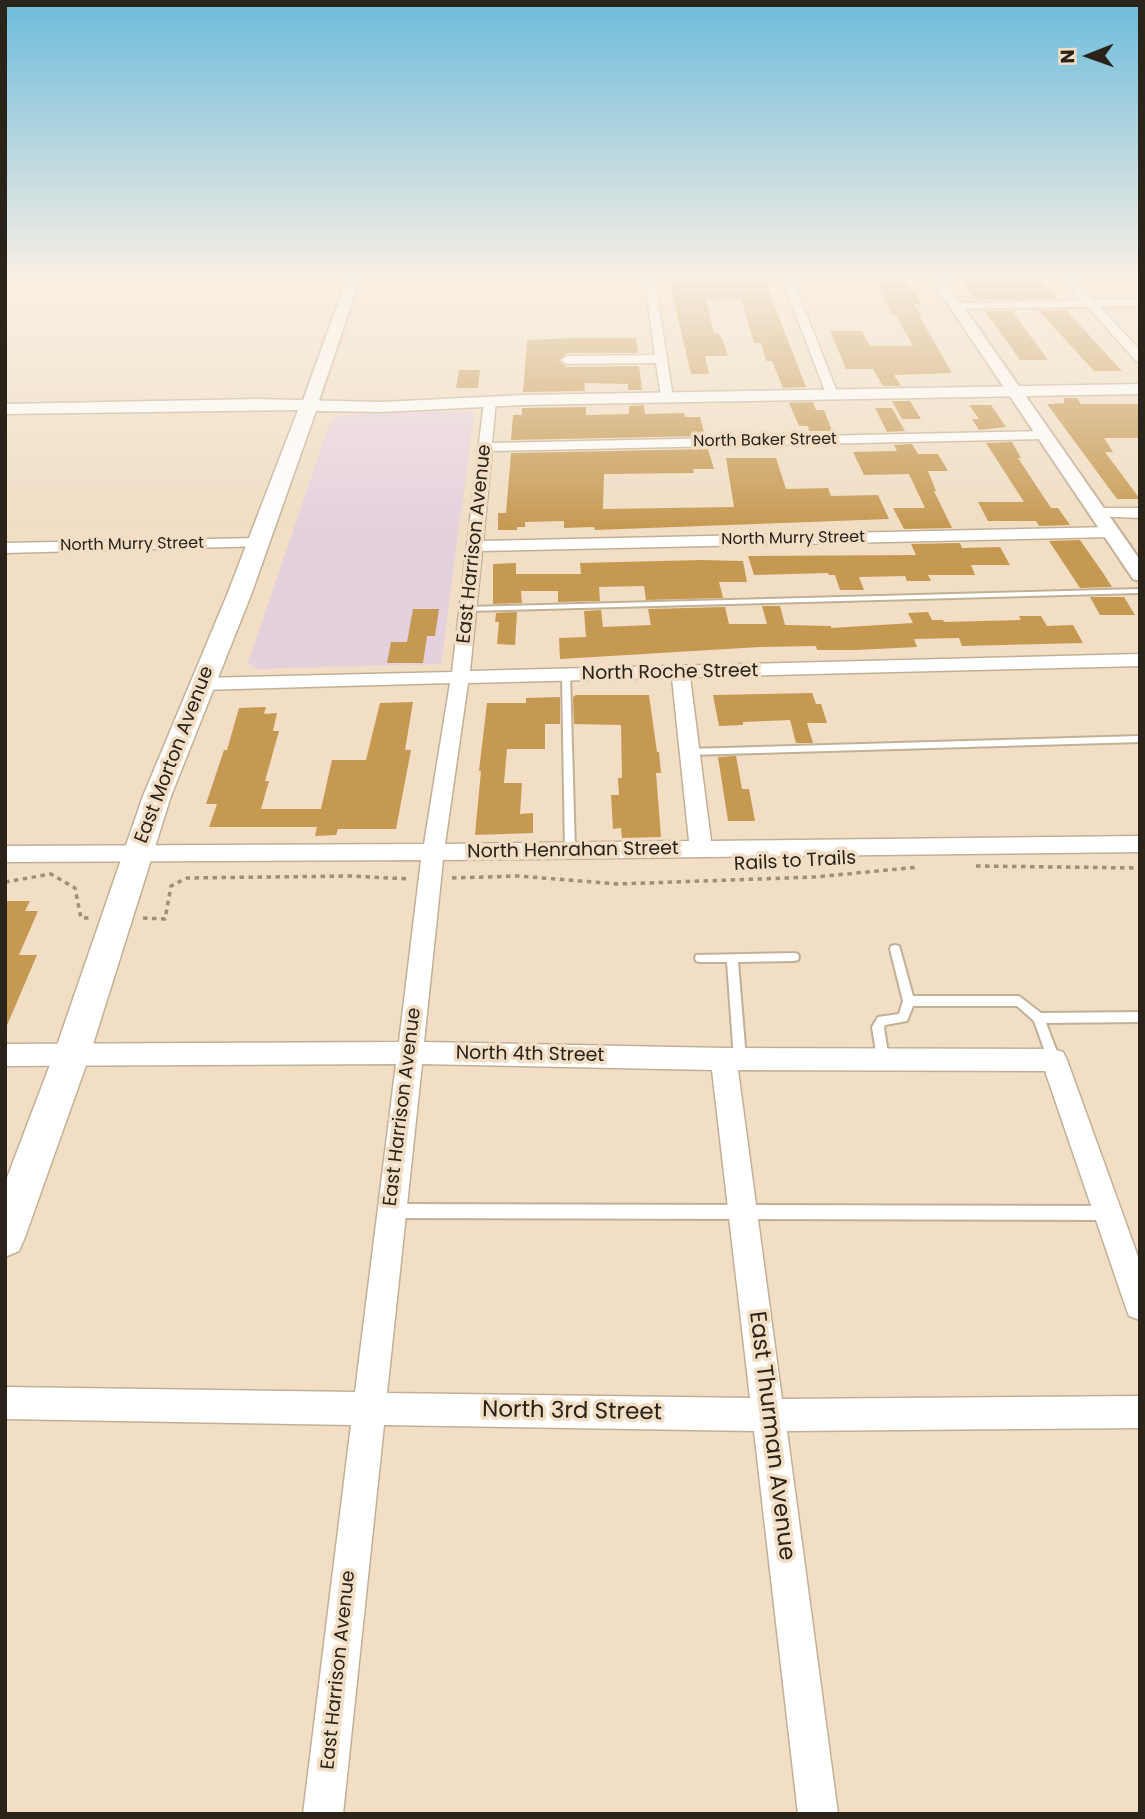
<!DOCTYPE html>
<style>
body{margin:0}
#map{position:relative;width:1145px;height:1819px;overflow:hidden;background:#f1dec4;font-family:Poppins,sans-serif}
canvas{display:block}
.frame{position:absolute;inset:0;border:7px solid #292319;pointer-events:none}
.north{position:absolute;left:1054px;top:21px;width:70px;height:70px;-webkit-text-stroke:5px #f1dec4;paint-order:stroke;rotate:269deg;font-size:19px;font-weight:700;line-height:28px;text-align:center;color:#292319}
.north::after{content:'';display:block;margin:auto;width:24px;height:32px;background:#292319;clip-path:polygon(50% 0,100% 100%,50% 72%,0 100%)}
</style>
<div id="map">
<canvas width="1145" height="1819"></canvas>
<div class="frame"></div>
<div class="north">N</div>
</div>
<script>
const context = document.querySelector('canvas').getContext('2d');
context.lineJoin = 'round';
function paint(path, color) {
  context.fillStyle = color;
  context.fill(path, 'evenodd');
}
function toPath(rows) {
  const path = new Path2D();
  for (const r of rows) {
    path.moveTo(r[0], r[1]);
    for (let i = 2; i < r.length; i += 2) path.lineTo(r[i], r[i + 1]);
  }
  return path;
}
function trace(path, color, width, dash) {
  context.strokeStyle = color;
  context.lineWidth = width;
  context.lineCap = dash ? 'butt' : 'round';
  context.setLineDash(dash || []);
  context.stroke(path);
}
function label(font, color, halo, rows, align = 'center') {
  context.font = font + ' Poppins,sans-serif';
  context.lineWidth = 7;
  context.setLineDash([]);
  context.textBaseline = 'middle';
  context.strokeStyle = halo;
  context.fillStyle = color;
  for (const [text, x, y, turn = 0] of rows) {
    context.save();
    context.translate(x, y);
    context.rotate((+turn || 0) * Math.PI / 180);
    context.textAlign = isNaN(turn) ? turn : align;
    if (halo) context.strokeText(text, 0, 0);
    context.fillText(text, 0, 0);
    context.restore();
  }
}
paint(toPath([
 [468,411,474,413,441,664,257,669,248,663,331,419,340,415]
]), '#e5d0de');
paint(toPath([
 [668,276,763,276,806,387,783,388,772,361,766,361,761,343,754,343,741,299,706,300,714,333,718,333,723,340,728,356,705,356,709,374,691,374],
 [873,276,904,276,921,304,914,304,922,317,920,317,952,373,894,375,901,386,883,386,873,369,846,369,830,331,862,331,870,346,913,346,896,315,892,315],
 [961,276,1037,276,1057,299,976,300,963,284,967,284],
 [1038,310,1066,310,1122,371,1094,371],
 [985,311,1012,311,1048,360,1020,360],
 [574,338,636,338,638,353,567,353,559,361,567,367,639,366,642,390,628,390,628,384,584,383,585,391,523,392,527,340],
 [459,370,480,370,478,388,456,388],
 [1064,398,1077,398,1081,404,1140,404,1140,438,1104,438,1113,452,1105,452,1140,499,1117,499,1047,404,1064,403],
 [892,401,910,401,921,419,902,419],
 [813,402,816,410,824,410,832,431,809,431,808,426,799,426,789,403],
 [644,405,645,414,684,413,685,417,700,417,705,436,511,440,513,415,522,415,522,408,586,407,586,415,629,414,629,406],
 [969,405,991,405,1006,427,979,430,972,419,979,419],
 [875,408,892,408,905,431,887,432],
 [1012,442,1021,458,1018,458,1051,508,1058,508,1070,525,1039,526,1036,521,988,521,978,502,1024,502,986,443],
 [912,444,918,454,938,454,948,471,928,471,936,491,934,491,952,528,904,529,893,508,925,508,909,474,864,475,853,452,897,451,894,445],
 [708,449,714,469,693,469,694,473,604,474,603,509,734,507,726,458,776,458,786,489,828,488,831,496,878,495,889,519,595,530,594,527,564,528,564,521,525,522,525,527,517,527,517,530,498,530,498,513,506,513,511,453],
 [1080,540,1103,573,1112,587,1080,588,1049,541],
 [960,543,962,548,1000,547,1010,565,971,565,975,575,928,575,931,581,907,581,905,576,859,577,864,590,840,590,835,575,829,575,828,573,754,575,748,556,916,555,911,544],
 [702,560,743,561,747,582,719,582,723,598,646,600,644,586,599,587,600,601,558,602,558,591,521,591,522,603,493,604,493,564,516,563,516,574,581,574,580,563],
 [1090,597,1124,597,1135,615,1100,615],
 [762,606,780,606,785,625,831,626,831,628,913,623,908,613,928,612,932,620,943,620,944,622,1021,620,1019,616,1041,616,1047,626,1073,625,1083,643,962,646,959,638,914,639,917,647,856,650,817,650,816,646,760,647,560,659,559,638,586,637,584,611,601,610,603,627,651,625,648,609,725,607,729,624,767,624],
 [413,609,439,609,435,636,427,636,423,663,387,663,391,642,407,642],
 [517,612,515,645,497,644,499,622,495,622,496,613],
 [812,693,816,704,821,704,827,723,807,723,813,743,796,743,790,720,743,722,743,725,719,726,713,695],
 [576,695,649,695,657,752,659,752,661,773,656,773,661,837,622,838,621,828,613,829,611,795,619,795,618,778,622,778,621,725,574,724,573,697],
 [560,697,560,724,545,724,545,749,507,749,504,783,522,783,520,814,533,813,533,833,475,835,481,771,479,771,487,703,526,703,526,698],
 [413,702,405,750,411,750,396,829,338,829,336,835,315,836,317,827,209,827,217,804,206,804,224,750,227,750,239,708,266,707,264,714,277,713,273,731,279,731,265,781,269,781,261,809,321,809,332,760,366,760,380,703],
 [736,756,742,789,749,789,755,821,728,821,718,757],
 [5,901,30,901,25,911,38,911,19,955,37,955,5,1030]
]), '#c69952');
const service = toPath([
 [1140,589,1140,593,468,611,464,609,468,607,1140,589],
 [566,672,570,675,575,851,570,855,565,851,562,675,566,672],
 [1140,736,1140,742,689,755,684,752,689,749,1140,736],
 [895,945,899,946,900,949,913,996,1019,996,1041,1013,1140,1012,1140,1022,1046,1023,1060,1060,1058,1064,1054,1065,1050,1064,1048,1060,1034,1021,1017,1006,913,1006,907,1021,885,1025,884,1028,889,1059,887,1063,883,1064,879,1063,877,1059,872,1027,878,1017,899,1014,903,1001,890,949,891,946,895,945],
 [794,953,798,954,799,957,798,960,794,961,738,962,746,1059,744,1063,740,1064,736,1063,734,1059,727,962,700,962,696,961,695,958,696,955,794,953],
 [393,1204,1107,1206,1112,1208,1114,1213,1112,1218,1107,1220,393,1218,388,1216,386,1211,388,1206,393,1204]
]);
const minor = toPath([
 [644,276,654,276,673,397,667,401,661,397,656,363,567,364,561,360,567,356,655,355,644,276],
 [781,276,791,276,838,394,837,397,832,398,826,394,781,276],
 [1061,276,1072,276,1094,300,1140,300,1140,306,1100,307,1140,350,1140,362,1136,361,1088,307,956,309,950,306,956,303,1082,301,1061,276],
 [490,397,496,401,492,443,1044,431,1051,435,1044,439,492,451,483,541,1112,527,1120,532,1112,537,482,551,470,671,1140,654,1140,666,690,677,711,841,1140,836,1140,852,443,860,424,1042,724,1048,1054,1049,1063,1052,1067,1060,1140,1262,1140,1320,1129,1316,1125,1305,1045,1071,738,1070,782,1399,1140,1396,1140,1428,787,1431,838,1814,798,1814,754,1431,384,1425,343,1814,303,1814,351,1425,5,1419,5,1387,355,1392,396,1064,5,1066,5,1044,399,1042,421,860,5,862,5,846,424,844,450,683,201,690,192,684,201,678,452,672,484,401,490,397],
 [672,678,689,841,445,844,468,683,672,678],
 [422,1064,712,1070,750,1398,387,1393,422,1064],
 [1099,508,1140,508,1140,518,1094,516,1091,513,1094,510,1099,508],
 [259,538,267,543,265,546,5,553,5,543,259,538]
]);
const tertiary = toPath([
 [348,276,361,276,317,406,309,411,303,409,301,406,348,276],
 [929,276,942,276,1140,560,1140,581,1133,579,929,276]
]);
const secondary = toPath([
 [1140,384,1140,394,523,405,382,412,316,411,251,595,171,796,90,1054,25,1237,19,1251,5,1257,5,1183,54,1054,143,796,227,595,298,410,5,414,5,404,256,399,382,402,523,395,1140,384]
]);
trace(service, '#c2b096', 4);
trace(minor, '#c2b096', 3);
trace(tertiary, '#c2b096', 4);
trace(secondary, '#c2b096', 3);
trace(toPath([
 [976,866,1140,868],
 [452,878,518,876,618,884,815,877,919,867],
 [5,882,51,874,75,888,81,918,90,918],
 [143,918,165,919,171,886,187,878,352,876,409,879]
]), '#9d8f7c', 3.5, [4.5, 4.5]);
paint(service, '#fff');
paint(minor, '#fff');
paint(tertiary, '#fff');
paint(secondary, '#fff');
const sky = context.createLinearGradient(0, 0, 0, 531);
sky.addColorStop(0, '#6dbcdc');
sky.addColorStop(0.52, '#f9f0e4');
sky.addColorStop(1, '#f9f0e400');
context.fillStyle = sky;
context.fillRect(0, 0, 1145, 531);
label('16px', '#292319', '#f1dec4', [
 ["North Baker Street",765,441,-1],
 ["North Murry Street",793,539,-1],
 ["North Murry Street",132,545,-1]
]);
label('19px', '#292319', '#f1dec4', [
 ["East Harrison Avenue",475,544,-84],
 ["North Roche Street",670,673,-1],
 ["East Morton Avenue",175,755,-69],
 ["North Henrahan Street",573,851,-1],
 ["Rails to Trails",795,862,-3],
 ["North 4th Street",530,1055,1],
 ["East Harrison Avenue",403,1107,-83],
 ["East Harrison Avenue",339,1670,-84]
]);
label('23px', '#292319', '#f1dec4', [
 ["North 3rd Street",572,1412,1],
 ["East Thurman Avenue",771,1436,83]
]);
</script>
